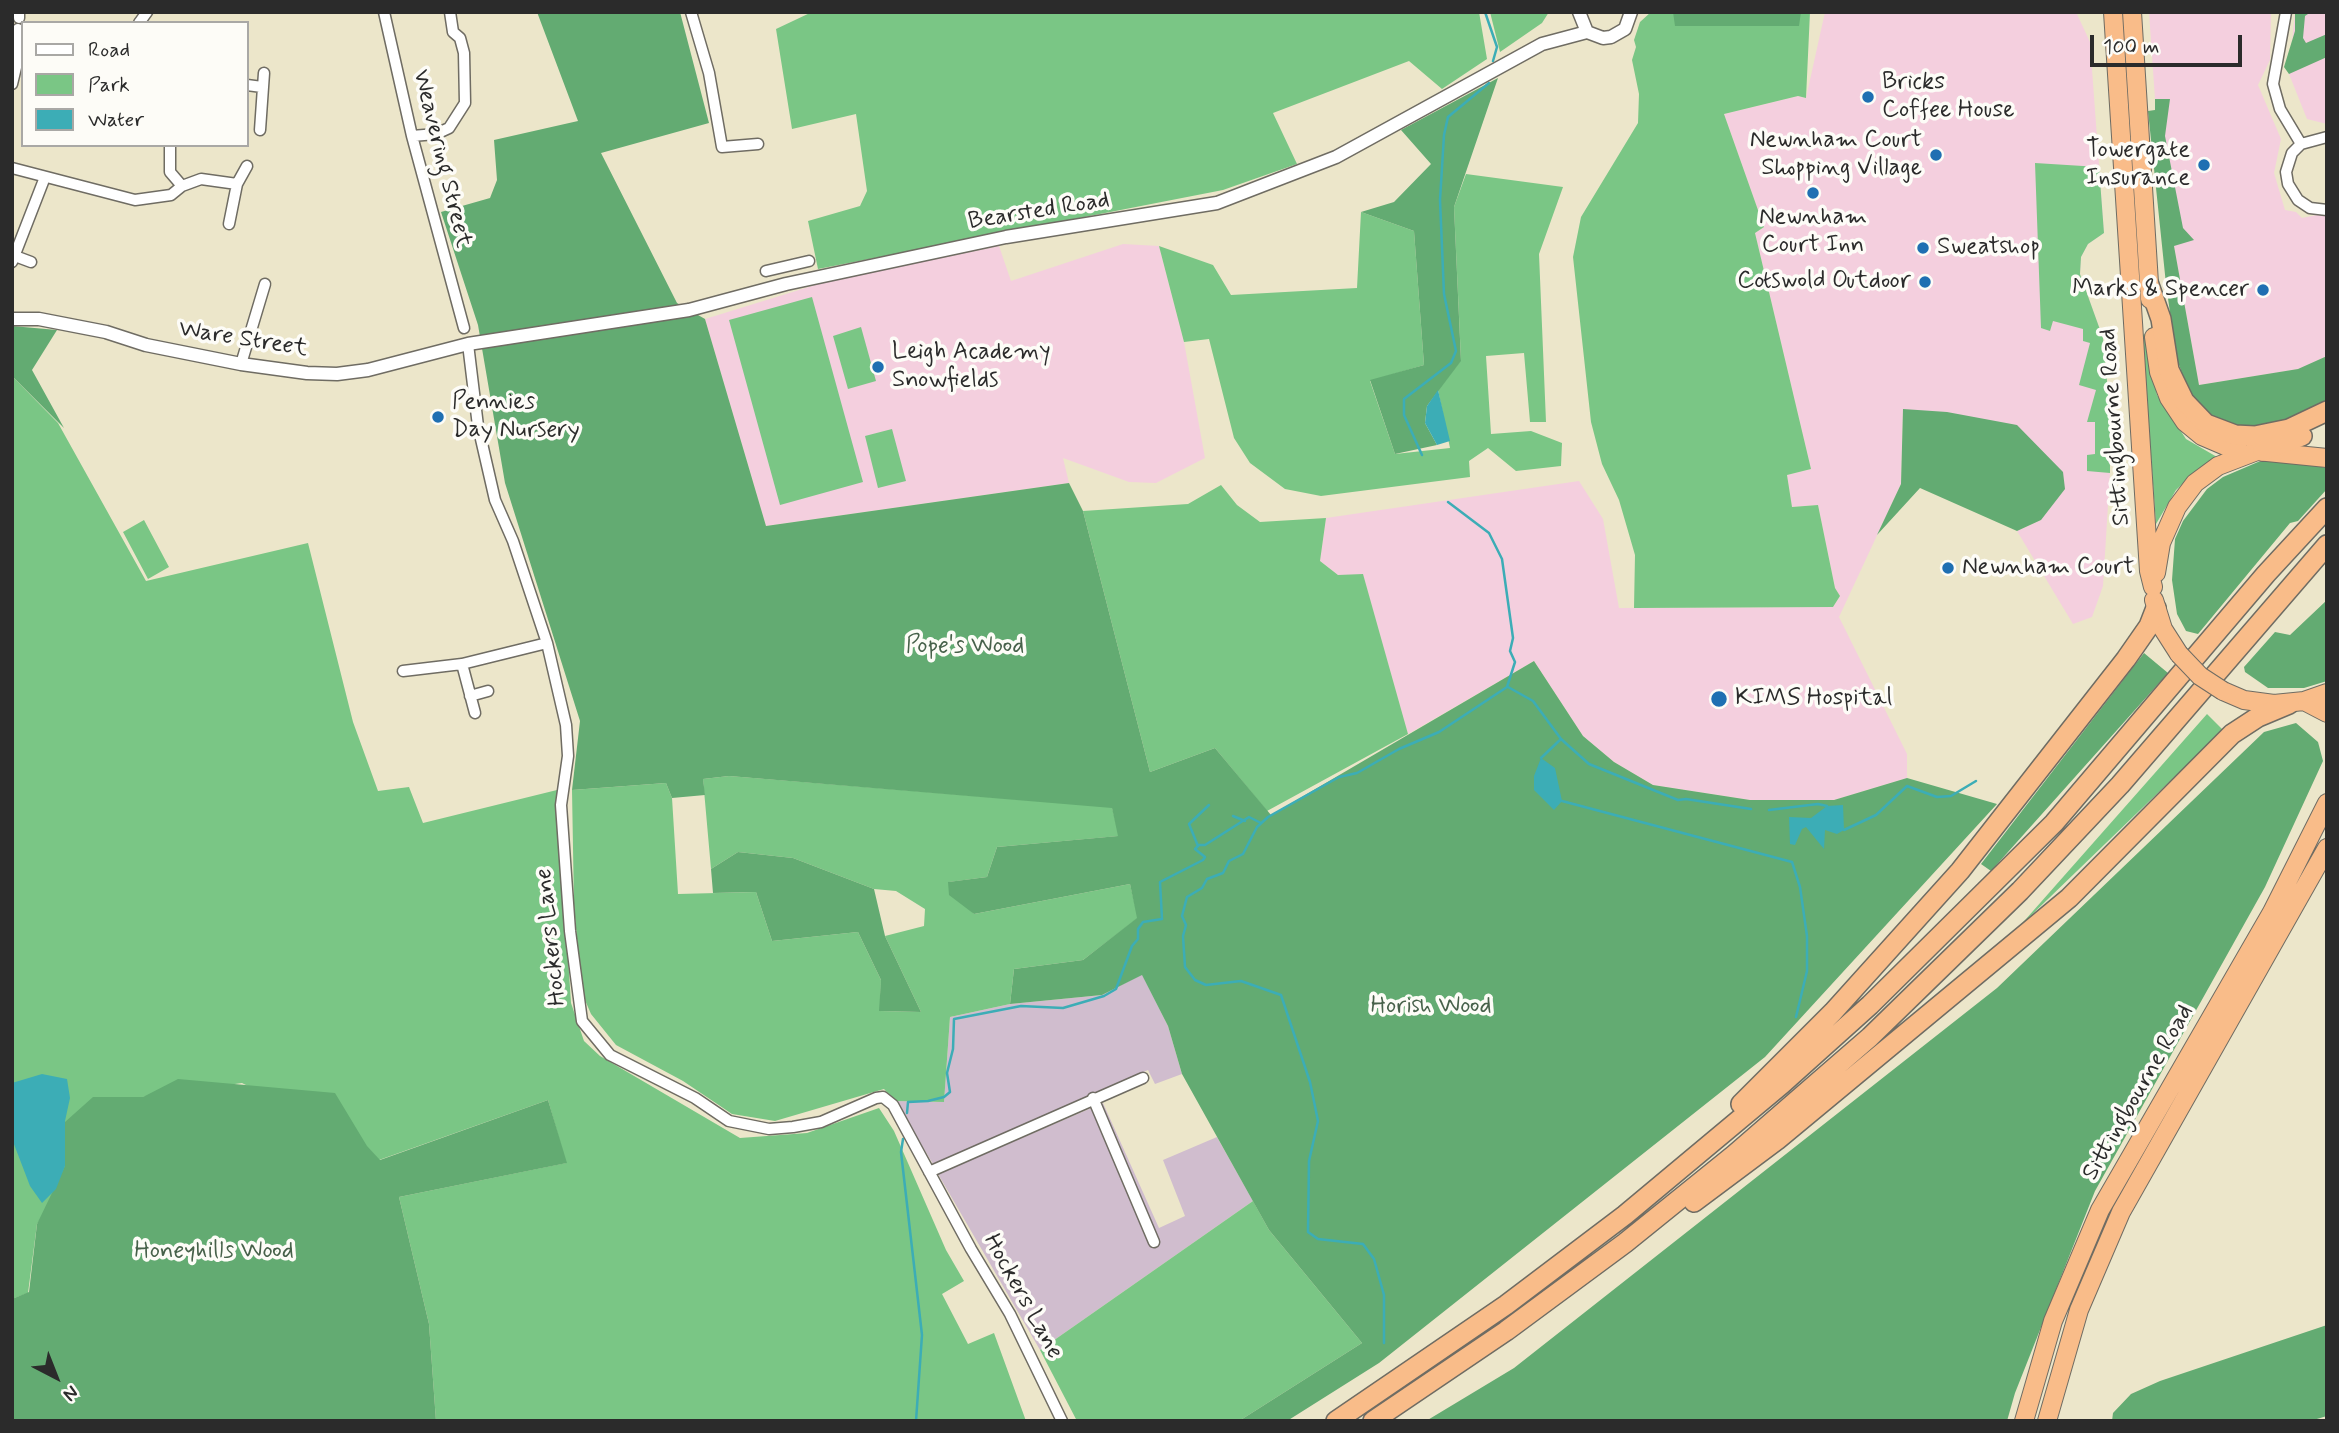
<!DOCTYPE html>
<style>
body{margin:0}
#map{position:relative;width:2339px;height:1433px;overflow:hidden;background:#ece6ca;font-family:Mynerve,sans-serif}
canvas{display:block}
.frame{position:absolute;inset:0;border:14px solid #2b2b2b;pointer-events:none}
.legend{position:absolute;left:21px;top:21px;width:228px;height:126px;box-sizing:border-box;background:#fdfcf7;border:2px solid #a9a8a5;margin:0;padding:9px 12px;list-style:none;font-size:21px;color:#2b2b2b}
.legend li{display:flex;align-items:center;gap:14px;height:35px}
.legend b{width:35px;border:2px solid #a9a8a5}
.north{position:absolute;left:21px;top:1342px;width:70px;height:70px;-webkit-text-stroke:5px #fdfcf7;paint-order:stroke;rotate:138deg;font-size:19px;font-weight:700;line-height:28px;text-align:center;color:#2b2b2b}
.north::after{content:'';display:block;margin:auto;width:24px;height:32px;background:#2b2b2b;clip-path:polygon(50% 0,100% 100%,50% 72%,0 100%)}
.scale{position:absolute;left:2090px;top:35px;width:152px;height:32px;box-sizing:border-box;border:4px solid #2b2b2b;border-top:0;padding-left:9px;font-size:21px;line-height:24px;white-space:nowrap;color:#2b2b2b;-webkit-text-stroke:5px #fdfcf7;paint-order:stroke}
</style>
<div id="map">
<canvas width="2339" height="1433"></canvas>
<div class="frame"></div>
<ul class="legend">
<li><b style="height:9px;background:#fff"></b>Road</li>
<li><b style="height:19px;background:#7ac685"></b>Park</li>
<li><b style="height:19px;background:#3cadb6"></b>Water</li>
</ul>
<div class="north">N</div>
<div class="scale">100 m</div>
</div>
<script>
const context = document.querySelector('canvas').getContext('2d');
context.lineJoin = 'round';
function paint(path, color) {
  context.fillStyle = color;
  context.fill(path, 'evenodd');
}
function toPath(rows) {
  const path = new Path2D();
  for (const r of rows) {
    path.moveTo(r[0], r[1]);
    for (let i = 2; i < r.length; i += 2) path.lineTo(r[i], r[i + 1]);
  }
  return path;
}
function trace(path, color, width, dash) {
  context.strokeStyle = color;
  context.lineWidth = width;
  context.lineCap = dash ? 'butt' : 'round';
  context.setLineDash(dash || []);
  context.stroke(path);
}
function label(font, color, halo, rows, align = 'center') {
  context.font = font + ' Mynerve,sans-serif';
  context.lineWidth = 7;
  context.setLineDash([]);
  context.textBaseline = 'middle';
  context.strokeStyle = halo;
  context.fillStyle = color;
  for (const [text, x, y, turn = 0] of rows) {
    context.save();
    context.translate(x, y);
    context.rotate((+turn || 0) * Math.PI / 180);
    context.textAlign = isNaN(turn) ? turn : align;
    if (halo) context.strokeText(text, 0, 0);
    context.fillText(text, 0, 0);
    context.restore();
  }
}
paint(toPath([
 [1825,12,2076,12,2090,42,2104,233,2088,244,2081,257,2080,274,2103,338,2110,413,2110,473,2103,586,2092,617,2073,624,2017,531,2041,520,1903,409,1901,484,1839,617,1907,754,1907,778,1834,800,1750,800,1653,785,1614,762,1583,736,1534,661,1408,734,1363,575,1338,575,1320,561,1326,518,1579,481,1603,519,1619,608,1833,607,1840,596,1835,588,1818,505,1792,507,1787,475,1811,469,1755,233,1764,227,1724,114,1798,96,1806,98],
 [2149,12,2271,12,2270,60,2258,85,2281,139,2274,173,2285,210,2296,212,2302,218,2327,213,2327,356,2299,369,2199,385,2174,246,2155,99],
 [2295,12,2327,12,2327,124,2307,119,2289,74],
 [1123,244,1159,246,1184,342,1205,458,1156,483,1129,482,1063,458,1069,483,766,526,705,319,825,282,999,246,1011,281]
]), '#f4cfde');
paint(toPath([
 [1142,974,1168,1026,1182,1074,1155,1084,1148,1070,933,1164,895,1101,944,1102,950,1017,1010,1004,1102,995],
 [1103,1103,1159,1228,1185,1216,1163,1160,1217,1137,1253,1201,1040,1350,938,1174]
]), '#d0bdce');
paint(toPath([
 [812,12,1479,12,1487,59,1442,89,1409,61,1273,113,1297,164,1223,190,818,269,808,221,860,206,867,191,856,114,792,129,776,29],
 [1490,12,1549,12,1542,23,1500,52],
 [1651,12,1810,12,1806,98,1798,96,1724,114,1764,227,1755,233,1811,469,1787,475,1792,507,1818,505,1835,588,1840,596,1833,607,1634,608,1635,555,1619,500,1602,464,1591,422,1573,257,1581,217,1638,123,1639,94,1632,60,1636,47,1634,40,1640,22],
 [2035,163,2099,167,2104,233,2088,244,2081,257,2080,274,2103,338,2110,413,2110,473,2087,471,2087,455,2095,454,2095,422,2087,422,2096,390,2079,385,2090,343,2083,341,2083,329,2053,321,2050,331,2041,328],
 [1466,174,1563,187,1539,254,1546,422,1530,422,1524,353,1486,356,1491,434,1531,431,1562,443,1561,466,1516,471,1488,448,1469,461,1470,477,1321,496,1285,489,1250,463,1234,438,1209,339,1184,342,1159,246,1213,265,1231,295,1357,288,1361,212,1414,231,1424,365,1370,381,1395,454,1450,448,1438,390,1461,360,1454,207],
 [812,297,863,482,780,505,729,320],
 [861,327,876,381,848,389,833,336],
 [2146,334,2157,395,2186,439,2217,457,2198,469,2176,490,2156,524,2142,335],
 [12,376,58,423,146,581,308,543,353,722,378,791,409,787,423,823,557,790,571,1003,584,1041,600,1056,740,1138,807,1133,879,1108,894,1131,946,1250,964,1281,942,1294,968,1344,994,1333,1026,1421,436,1421,429,1324,399,1197,566,1163,548,1100,379,1160,366,1146,242,1083,143,1097,74,1175,37,1224,28,1293,12,1299],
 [892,429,906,481,878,488,865,436],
 [1221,485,1237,505,1260,522,1326,518,1320,561,1338,575,1363,574,1408,734,1267,811,1215,748,1150,772,1083,511,1188,504],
 [144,520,169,567,148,579,123,532],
 [2207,714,2223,730,2018,928],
 [729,776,1112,807,1119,836,997,847,987,877,949,882,974,914,1130,884,1138,918,1083,960,1014,969,1010,1004,950,1017,944,1102,895,1101,884,1089,775,1121,732,1114,683,1081,616,1045,591,1014,582,993,574,906,572,790,666,783,672,798,678,894,756,892,772,941,858,932,881,980,880,1011,921,1012,885,936,924,926,925,909,896,891,874,889,793,858,738,852,711,869,703,779],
 [1253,1201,1269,1230,1362,1343,1239,1421,1077,1421,1040,1350]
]), '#7ac685');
paint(toPath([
 [537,12,680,12,709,123,601,153,677,303,705,319,766,526,1069,483,1083,511,1150,772,1215,748,1271,815,1534,661,1583,736,1614,762,1653,785,1750,800,1834,800,1907,778,1997,804,1765,1057,1379,1363,1287,1421,1239,1421,1362,1343,1269,1230,1182,1074,1168,1026,1142,975,1102,995,1010,1004,1014,969,1083,960,1137,918,1130,884,974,914,949,895,948,882,987,877,997,847,1118,836,1112,808,729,776,703,779,705,795,672,798,666,783,572,790,580,721,505,483,478,325,441,212,490,198,497,180,494,140,578,121],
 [1673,12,1801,12,1799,26,1675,26],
 [2295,12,2311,12,2305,16,2303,38,2306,43,2327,34,2327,57,2289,74,2284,67,2295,31],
 [1498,78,1454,207,1461,361,1427,406,1425,423,1437,445,1395,454,1370,380,1424,365,1414,231,1361,212,1394,202,1431,164,1401,130],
 [2155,99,2170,99,2165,136,2183,228,2194,240,2174,246,2199,385,2298,369,2327,356,2327,405,2283,422,2247,428,2223,424,2204,411,2188,391,2176,356,2166,284,2148,111,2155,110],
 [12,326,57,330,32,370,64,428,12,376],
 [1903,409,1947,412,2017,425,2063,472,2065,489,2041,520,2017,531,1920,488,1877,535,1901,484],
 [2278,459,2327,468,2327,489,2298,521,2290,523,2198,634,2186,631,2177,614,2172,580,2175,539,2183,521,2207,489,2223,477,2258,462],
 [2327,600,2327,681,2304,688,2268,688,2245,672,2244,667,2275,632,2290,635],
 [2144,653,2168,673,1991,871,1981,864],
 [2296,723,2318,742,2323,761,2265,887,2095,1191,2015,1393,2007,1421,1426,1421,1514,1368,1997,988,2264,732],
 [738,852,793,858,874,889,885,936,921,1012,879,1011,881,980,858,932,772,941,756,892,713,893,711,869],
 [178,1079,335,1093,367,1146,380,1160,548,1100,567,1163,399,1197,429,1324,436,1421,12,1421,12,1299,29,1292,37,1224,65,1166,65,1122,93,1097,143,1097],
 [2327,1325,2327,1416,2310,1421,2112,1421,2113,1413,2131,1394,2160,1381]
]), '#63ab72');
paint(toPath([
 [1438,390,1450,441,1437,445,1425,423,1427,406],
 [1541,758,1555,768,1562,801,1554,810,1534,790,1534,776],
 [1843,805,1844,830,1837,834,1825,830,1824,849,1806,827,1802,829,1795,845,1790,844,1789,817,1811,818,1827,806],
 [42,1074,67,1079,70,1098,65,1121,65,1166,56,1189,42,1203,30,1186,12,1139,12,1083]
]), '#3cadb6');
trace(toPath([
 [1485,12,1497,47,1493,61],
 [1422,455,1404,415,1404,399,1451,363,1456,351,1444,294,1440,200,1444,135,1448,117,1489,83],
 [1508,687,1533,701,1561,739,1589,764,1678,800,1686,799,1751,809],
 [1541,758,1561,739],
 [1562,801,1792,862,1800,887,1807,936,1807,971,1796,1017],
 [1769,810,1818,804,1827,806],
 [1233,816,1245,821],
 [1844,830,1876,815,1907,786,1937,797,1951,796,1976,781],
 [1198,845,1205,845,1249,817,1261,823],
 [907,1113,908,1102,928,1101,944,1097,950,1092,947,1073,953,1049,954,1019,1021,1006,1063,1008,1104,996,1116,989,1132,946,1138,939,1138,929,1143,922,1162,919,1160,882,1203,860,1205,857,1195,849,1198,846,1189,824,1209,805],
 [903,1139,901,1152,922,1335,916,1421],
 [1384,1343,1384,1295,1374,1259,1363,1244,1318,1239,1308,1232,1309,1161,1318,1121,1310,1082,1281,995,1241,981,1206,985,1195,980,1185,967,1183,936,1186,925,1182,916,1187,897,1202,888,1207,879,1223,873,1229,861,1243,854,1257,827,1268,817,1339,777,1357,773,1399,749,1439,732,1507,687,1515,662,1510,651,1513,638,1502,559,1489,533,1448,502]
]), '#3cadb6', 2.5);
const minor = toPath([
 [384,12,412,136,464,328],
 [691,12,709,73,722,147,758,144],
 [2286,12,2273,84,2280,109,2301,144],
 [19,18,19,12],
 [139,23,147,12],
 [12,84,17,63,18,29],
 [247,85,262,87],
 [260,130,264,73],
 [412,136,436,134,449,128,465,103,464,53,460,38,453,32,450,12],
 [2327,137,2301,144,2292,153,2286,172,2288,184,2298,200,2310,208,2327,210],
 [170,145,170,172,182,186],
 [12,168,135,200,171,195,182,186,201,179,237,184],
 [229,224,237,184,247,166],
 [15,256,31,262],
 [12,262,45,177],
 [766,271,809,261],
 [468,344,478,426,495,500,513,541,547,643,566,725,568,756,561,805,570,931,582,1021,610,1055,695,1098,729,1121,769,1129,793,1127,821,1122,876,1098,883,1097,893,1105,971,1249,1010,1314,1062,1421],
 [241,364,265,284],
 [462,664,475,713],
 [403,671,462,664,547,643],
 [470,696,488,691],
 [1093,1098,1154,1242],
 [929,1172,1143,1078]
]);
const tertiary = toPath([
 [1579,12,1587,32,1603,38,1611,37,1625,29,1631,12],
 [12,319,39,319,106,332,146,345,241,364,307,373,337,374,368,370,468,344,689,310,786,284,1006,237,1217,203,1336,157,1542,44,1587,32]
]);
const trunk = toPath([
 [2113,12,2149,571,2153,587],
 [2132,12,2150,299],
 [2154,337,2159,372,2169,398,2185,422,2202,436,2244,454],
 [2156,573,2161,543,2177,507,2195,483,2218,466,2257,451,2327,458],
 [2154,600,2163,629,2179,654],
 [2223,691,2244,700,2274,704,2304,701,2327,693],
 [2304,701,2327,713],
 [2024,1421,2053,1321,2100,1210,2272,912,2327,803],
 [2047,1421,2079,1310,2121,1212,2327,848]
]);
const motorway = toPath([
 [2149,285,2161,319,2169,370,2184,401,2206,424,2235,435,2255,436,2289,429,2327,411],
 [2263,451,2302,436],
 [1741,1104,1833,1012,1960,871,2126,659,2149,626,2156,608],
 [1694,1202,1777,1140,2069,898,2232,734,2258,717,2289,704],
 [1336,1421,1506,1305,1625,1215,1782,1084,1870,1005,2054,823,2266,574,2327,508],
 [1373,1421,1506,1331,1625,1243,1734,1155,1870,1037,2020,891,2120,785,2327,545]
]);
trace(minor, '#6f6c63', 13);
trace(tertiary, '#6f6c63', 15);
trace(trunk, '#6f6c63', 20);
trace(motorway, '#6f6c63', 22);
trace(minor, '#fff', 10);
trace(tertiary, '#fff', 12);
trace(trunk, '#f9bc89', 18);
trace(motorway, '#f9bc89', 19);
const trunkBridge = toPath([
 [2179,654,2200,676,2223,691]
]);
trace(trunkBridge, '#6f6c63', 20, []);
trace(trunkBridge, '#f9bc89', 18);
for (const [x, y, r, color] of [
 [1868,97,7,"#1f6fb2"],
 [1936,155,7,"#1f6fb2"],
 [2204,165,7,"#1f6fb2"],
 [1813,193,7,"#1f6fb2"],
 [1923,248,7,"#1f6fb2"],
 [1925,282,7,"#1f6fb2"],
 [2263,290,7,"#1f6fb2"],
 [878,367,7,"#1f6fb2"],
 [438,417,7,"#1f6fb2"],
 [1948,568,7,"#1f6fb2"],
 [1719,699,9,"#1f6fb2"]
]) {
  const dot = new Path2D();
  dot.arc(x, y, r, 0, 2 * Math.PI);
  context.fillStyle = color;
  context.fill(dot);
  trace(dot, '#fdfcf7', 2.5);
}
label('24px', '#2b2b2b', '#fdfcf7', [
 ["Bricks",1882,83],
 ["Coffee House",1882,111],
 ["Newnham Court",1922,141,"right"],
 ["Shopping Village",1922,169,"right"],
 ["Towergate",2190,151,"right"],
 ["Insurance",2190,179,"right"],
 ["Newnham",1813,218,"center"],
 ["Court Inn",1813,246,"center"],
 ["Sweatshop",1937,248],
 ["Cotswold Outdoor",1911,282,"right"],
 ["Marks & Spencer",2249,290,"right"],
 ["Leigh Academy",892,353],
 ["Snowfields",892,381],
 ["Pennies",452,403],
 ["Day Nursery",452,431],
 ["Newnham Court",1962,568],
 ["KIMS Hospital",1735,699]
], 'left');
label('24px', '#2b2b2b', '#fdfcf7', [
 ["Weavering Street",441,159,76],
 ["Bearsted Road",1039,212,-9],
 ["Ware Street",243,340,9],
 ["Sittingbourne Road",2116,427,-94],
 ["Hockers Lane",552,937,-96],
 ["Sittingbourne Road",2139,1093,-60],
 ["Hockers Lane",1022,1297,61]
]);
label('24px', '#47614a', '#fdfcf7', [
 ["Pope's Wood",965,647],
 ["Horish Wood",1431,1007],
 ["Honeyhills Wood",214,1252]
]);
</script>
